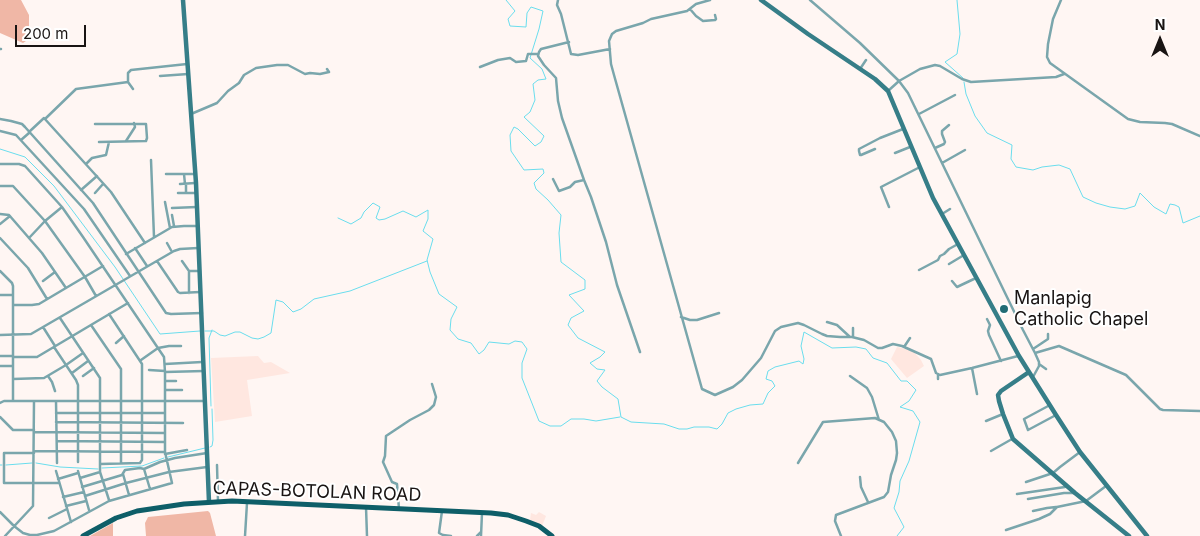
<!DOCTYPE html>
<style>
body{margin:0}
#map{position:relative;width:1200px;height:536px;overflow:hidden;background:#fff6f3;font-family:Inter,sans-serif}
canvas{display:block}
.north{position:absolute;left:1135px;top:15px;width:50px;height:50px;-webkit-text-stroke:4px #fff;paint-order:stroke;rotate:0deg;font-size:14px;font-weight:700;line-height:20px;text-align:center;color:#191413}
.north::after{content:'';display:block;margin:auto;width:18px;height:22px;background:#191413;clip-path:polygon(50% 0,100% 100%,50% 72%,0 100%)}
.scale{position:absolute;left:15px;top:25px;width:71px;height:22px;box-sizing:border-box;border:2px solid #191413;border-top:0;padding-left:6px;font-size:15px;line-height:18px;white-space:nowrap;color:#191413;-webkit-text-stroke:4px #fff;paint-order:stroke}
</style>
<div id="map">
<canvas width="1200" height="536"></canvas>
<div class="north">N</div>
<div class="scale">200 m</div>
</div>
<script>
const context = document.querySelector('canvas').getContext('2d');
context.lineJoin = 'round';
function paint(path, color) {
  context.fillStyle = color;
  context.fill(path, 'evenodd');
}
function toPath(rows) {
  const path = new Path2D();
  for (const r of rows) {
    path.moveTo(r[0], r[1]);
    for (let i = 2; i < r.length; i += 2) path.lineTo(r[i], r[i + 1]);
  }
  return path;
}
function trace(path, color, width, dash) {
  context.strokeStyle = color;
  context.lineWidth = width;
  context.lineCap = dash ? 'butt' : 'round';
  context.setLineDash(dash || []);
  context.stroke(path);
}
function label(font, color, halo, rows, align = 'center') {
  context.font = font + ' Inter,sans-serif';
  context.lineWidth = 4;
  context.setLineDash([]);
  context.textBaseline = 'middle';
  context.strokeStyle = halo;
  context.fillStyle = color;
  for (const [text, x, y, turn = 0] of rows) {
    context.save();
    context.translate(x, y);
    context.rotate((+turn || 0) * Math.PI / 180);
    context.textAlign = isNaN(turn) ? turn : align;
    if (halo) context.strokeText(text, 0, 0);
    context.fillText(text, 0, 0);
    context.restore();
  }
}
paint(toPath([
 [897,347,912,350,921,360,924,366,907,378,891,359],
 [258,356,264,363,271,362,290,373,247,380,252,416,215,422,211,358],
 [539,512,546,516,542,526,530,520,531,513,536,515]
]), '#ffe7e0');
paint(toPath([
 [0,0,21,0,29,15,29,39,23,43,0,33],
 [208,511,210,513,216,536,146,536,145,523,148,517],
 [113,523,113,536,90,536]
]), '#f0b7a6');
trace(toPath([
 [506,0,515,11,508,19,510,26,526,27,527,13,531,7,543,11,539,29,530,58,542,69,546,79,538,80,533,84,535,100,530,112,524,117,544,136,541,142,535,146,518,129,514,127,510,135,511,151,524,170,543,169,544,173,534,183,536,189,548,200,561,215,559,233,561,262,585,280,585,289,569,295,584,311,571,318,568,325,578,338,605,352,600,357,590,363,597,369,605,370,597,381,602,387,618,399,621,417,631,422,664,424,679,429,687,429,694,427,709,427,717,429,722,424,728,413,736,409,750,405,763,404,768,393,775,386,772,381,766,379,768,371,775,367,799,361,803,364,804,359,801,346,804,332,832,348,856,347,866,349,873,358,887,363,901,381,907,381,916,390,909,401,900,407,913,411,920,422,909,461,900,481,899,492,894,508,904,527,897,536],
 [957,0,960,34,957,54,945,62,963,78],
 [964,82,966,94,975,116,987,133,1012,145,1011,159,1016,167,1033,170,1042,167,1059,165,1070,169,1083,197,1096,203,1110,207,1125,209,1135,206,1140,193,1154,207,1166,214,1170,204,1175,205,1179,207,1183,223,1200,216],
 [0,149,25,157,54,186,115,267,160,334,200,331],
 [338,218,351,224,361,218,364,212,373,203,380,207,376,218,379,220,385,219,403,211,416,217,428,210,428,219,423,231,433,239,427,260,430,272,439,294,457,307,451,319,450,330,458,339,471,343,479,354,484,350,489,342,509,344,515,341,522,342,527,349,522,363,522,378,539,421,550,426,561,426,571,419,584,419,596,421,620,417],
 [205,331,214,331,220,335,225,336,235,332,240,332,252,338,258,339,264,337,271,333,276,300,283,302,293,312,301,309,314,299,350,291,427,261],
 [211,406,209,338,212,330],
 [210,447,212,446,213,440,212,409],
 [168,457,205,448],
 [36,463,60,467,98,469],
 [0,465,2,465],
 [6,465,32,463],
 [102,468,142,466,164,458]
]), '#6added', 1);
trace(toPath([
 [558,0,557,5,561,14,571,54,578,55,610,49],
 [710,0,696,4,687,11,651,19,643,23,616,31,612,34,609,41,611,64,614,75,702,389,715,395,733,387,742,380,761,358,775,331,781,327,798,323,804,325,822,334,827,336,840,337,852,337,864,340,878,348,882,348,893,344,902,346,931,359,936,373,940,375,972,368,1018,356],
 [810,0,860,43,899,81,920,69,935,65,940,66,962,79,971,82,1056,77,1064,74],
 [1061,0,1053,19,1048,44,1047,57,1050,63,1128,119,1140,122,1165,123,1172,124,1200,136],
 [690,9,696,16,703,21,715,20,716,19,715,15],
 [569,42,541,49,539,52,538,56,544,65,556,78,558,101,562,118,584,180,591,197,606,242,617,285,640,352],
 [0,49,1,49],
 [480,67,498,60,510,58,516,62,526,61,528,54,538,54],
 [860,69,866,60],
 [160,76,188,74],
 [133,89,128,82,128,73,131,70,187,64],
 [888,91,899,81,908,93,1023,330,1035,353],
 [191,114,217,103,228,91,239,83,244,75,256,68,277,65,288,65,305,74,310,73,320,74,329,72,327,69],
 [919,114,955,95],
 [0,119,11,121,22,124,25,127,93,203,166,313,171,314,202,313],
 [45,119,76,89,128,82],
 [95,124,146,124,147,138,146,141,99,142],
 [0,131,16,135,84,209,130,276],
 [29,132,44,118,111,192,145,243],
 [21,140,29,133],
 [126,141,135,127,134,123],
 [935,148,944,144,945,142,942,134,942,131,949,125],
 [875,149,861,155,860,155,859,151,859,149,880,138,903,129],
 [895,153,910,147],
 [151,160,154,237],
 [942,163,965,150],
 [0,164,19,164,25,166,62,207,83,237,164,357,165,372,165,452,172,483,109,501,54,531,37,535,30,535,23,533,14,526,0,512],
 [86,164,92,158,106,155,109,142],
 [166,174,195,174],
 [184,174,185,184],
 [553,179,559,191,570,187,575,182,584,180],
 [180,184,195,183],
 [186,184,186,193],
 [0,186,13,186,45,221,85,277,96,296],
 [81,190,97,176],
 [95,193,103,184],
 [178,193,196,193],
 [165,202,170,228],
 [889,207,881,187,920,167],
 [172,208,197,207],
 [0,214,9,215,42,253,66,288],
 [942,214,950,209],
 [172,215,174,226],
 [0,224,10,216],
 [0,238,28,268,47,299],
 [29,238,45,221,62,207],
 [167,243,172,252],
 [135,248,147,266],
 [126,254,172,227,184,226,197,226],
 [157,261,178,292,180,293,200,292],
 [182,261,189,271,200,271],
 [949,264,964,255],
 [919,270,938,260,940,256,944,254,949,249,958,244],
 [0,271,12,283,13,286,13,401],
 [43,281,55,272],
 [952,281,957,287,976,278],
 [189,293,189,271],
 [0,295,13,295],
 [13,305,32,305,39,304,103,266],
 [681,317,690,320,697,320,719,313],
 [60,318,100,378,100,472,109,500],
 [987,319,990,325,988,331,989,335,1001,361],
 [827,322,837,325,850,337],
 [91,325,121,369,121,463],
 [43,327,55,346],
 [853,328,853,337],
 [0,335,31,334,174,251,180,249,198,248],
 [116,343,124,336],
 [54,347,76,380,78,385,78,462],
 [904,347,910,338],
 [1033,349,1048,339,1048,334],
 [0,356,13,356],
 [13,357,37,357,128,303],
 [141,360,158,348,169,346,181,346],
 [165,364,202,362],
 [1039,364,1046,369],
 [0,366,13,366],
 [972,368,977,394],
 [149,370,165,371],
 [165,372,204,371],
 [72,373,88,361],
 [938,374,938,379],
 [48,376,52,382,55,391],
 [83,376,94,368],
 [850,376,867,388,872,397,879,420],
 [1033,377,1039,366,1039,362,1035,353,1059,346,1126,375,1160,409,1163,410,1200,411],
 [13,379,44,378,66,365,83,353],
 [165,381,176,381],
 [165,390,182,390],
 [56,401,57,463],
 [0,403,4,401,205,401],
 [1050,405,1024,419,1028,430,1056,415],
 [56,413,165,413],
 [0,417,13,430,34,430],
 [986,421,1003,414],
 [56,422,183,423],
 [34,432,165,433],
 [57,441,165,442],
 [34,451,165,452],
 [991,451,1012,439],
 [34,453,4,453,4,483,59,483],
 [165,454,187,450],
 [798,463,823,422,875,418,884,422,892,432,896,441,897,453,896,460,891,475,888,492,884,497,836,515,835,521,841,536],
 [100,464,140,463,142,460,142,364,109,314],
 [217,465,218,502],
 [144,469,150,489],
 [56,471,71,522],
 [78,471,89,510],
 [123,474,129,495],
 [860,477,861,487,868,502],
 [80,478,100,472],
 [58,479,78,473],
 [1026,482,1053,473,1060,467,1080,452],
 [82,487,122,475,125,470,140,468,144,469,160,462,175,458,207,453],
 [1017,494,1065,487,1067,486],
 [85,496,126,483,169,472,207,467],
 [63,497,84,492],
 [1028,499,1064,493,1074,493],
 [66,506,86,501],
 [366,507,367,536],
 [399,509,397,484,392,482,383,462,385,456,386,436,410,420,429,410,434,405,436,397,432,384],
 [442,511,439,533,443,535,451,536],
 [1033,511,1047,508,1056,507],
 [49,518,67,509],
 [1006,530,1039,519,1050,514,1057,507,1086,501,1106,486],
 [5,536,33,506,34,401],
 [245,536,247,503],
 [477,536,481,532],
 [481,536,482,513]
]), '#7aa6ac', 2.5);
trace(toPath([
 [183,0,196,183,209,502],
 [761,0,808,34,875,79,888,91,933,198,1019,356,1056,415,1080,452,1147,536],
 [1029,372,1001,391,998,395,999,401,1003,414,1013,439,1075,493,1129,536]
]), '#367e88', 4.5);
trace(toPath([
 [83,536,116,518,137,511,184,504,232,501,491,513,508,515,526,521,539,526,552,536]
]), '#0e5e68', 5);
for (const [x, y, r, color] of [
 [1004,309,5,"#226c75"]
]) {
  const dot = new Path2D();
  dot.arc(x, y, r, 0, 2 * Math.PI);
  context.fillStyle = color;
  context.fill(dot);
  trace(dot, '#fff', 2);
}
label('18px', '#191413', '#fff', [
 ["Manlapig",1014,299],
 ["Catholic Chapel",1014,320]
], 'left');
label('18px', '#191413', '#fff', [
 ["CAPAS-BOTOLAN ROAD",317,492,2]
]);
</script>
